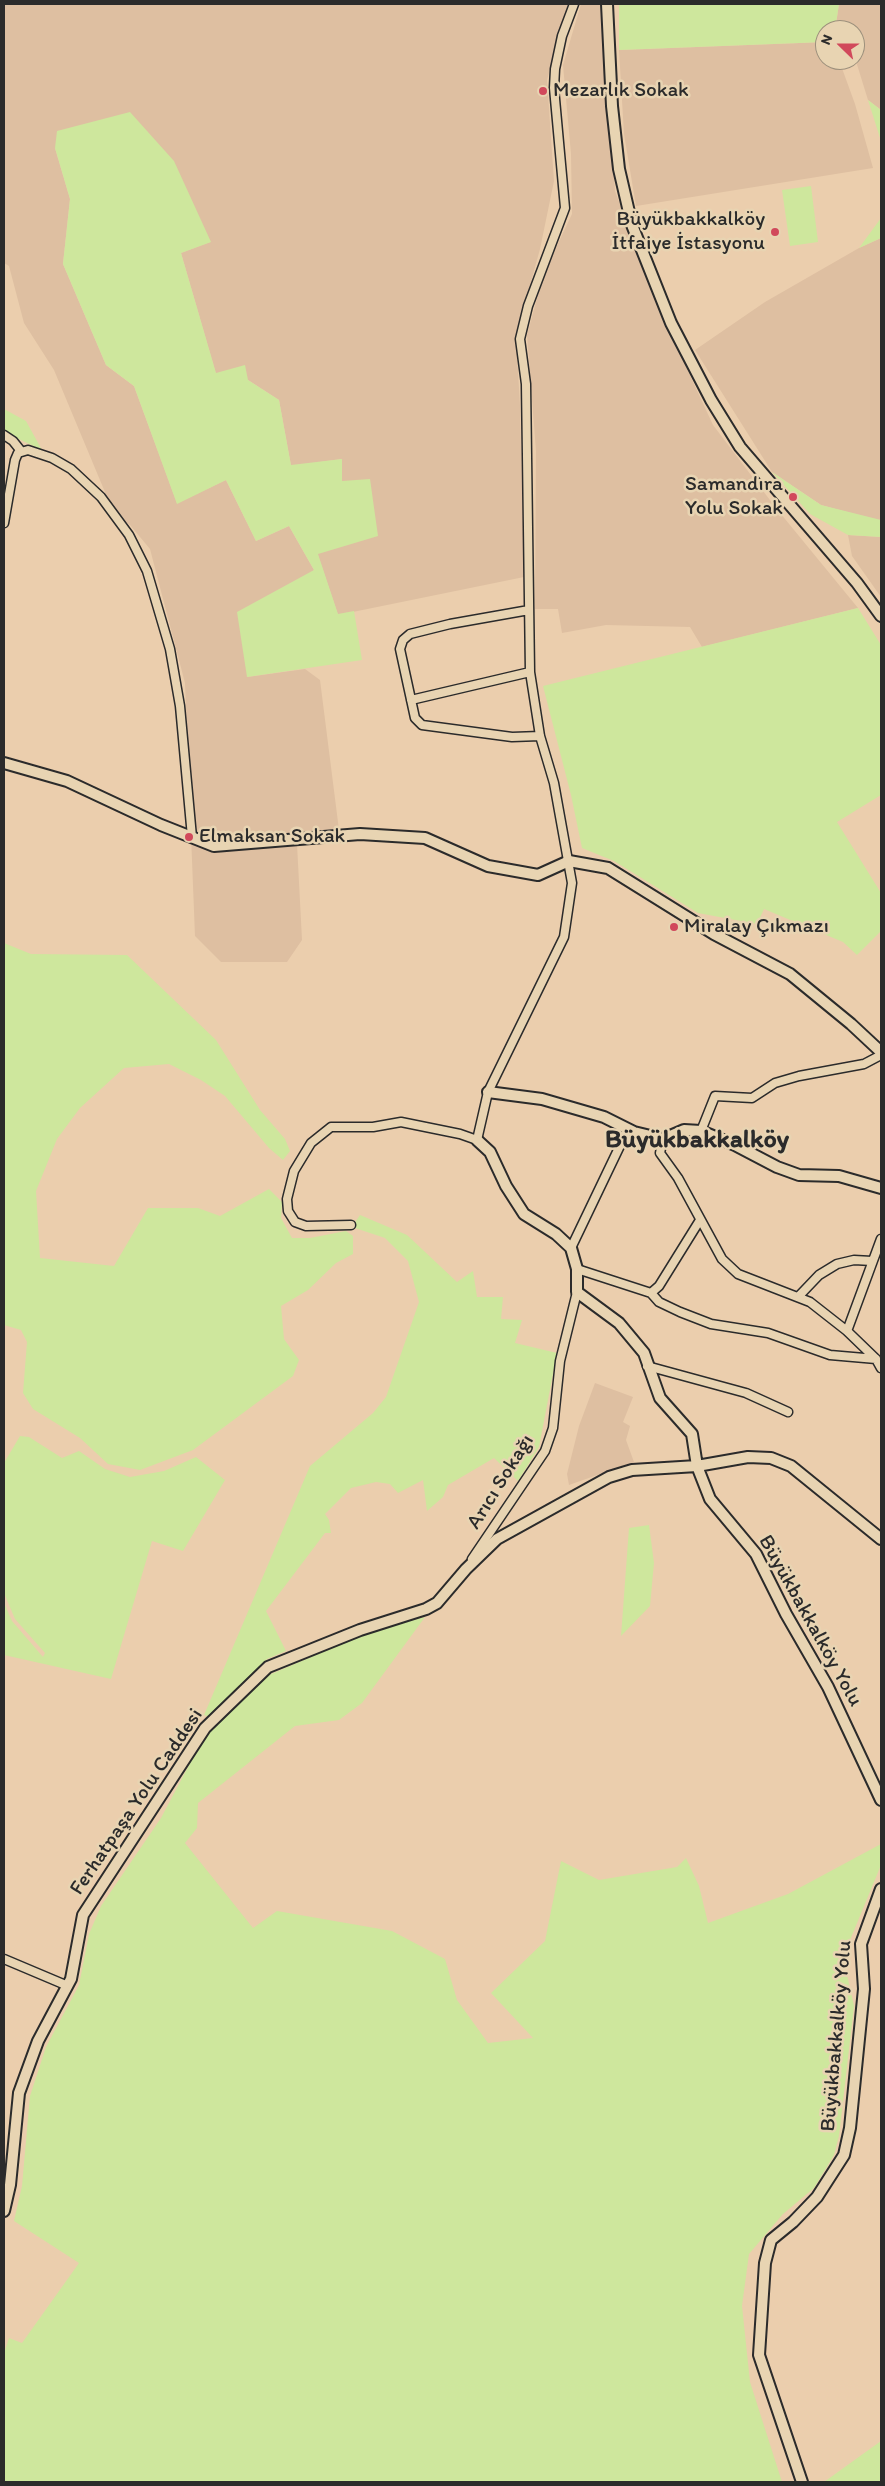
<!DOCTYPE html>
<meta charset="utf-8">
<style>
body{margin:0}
#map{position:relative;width:885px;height:2486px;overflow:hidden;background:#ebcead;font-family:Itim,sans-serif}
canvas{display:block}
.frame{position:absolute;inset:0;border:5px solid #2b2b2b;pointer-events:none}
.north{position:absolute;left:815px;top:20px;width:50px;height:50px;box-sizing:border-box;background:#e8d4b2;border:1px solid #9c907c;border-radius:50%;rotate:292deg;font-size:14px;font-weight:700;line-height:20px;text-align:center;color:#2b2b2b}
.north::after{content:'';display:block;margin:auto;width:18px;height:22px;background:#d1495b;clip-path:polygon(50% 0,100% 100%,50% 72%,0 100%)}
</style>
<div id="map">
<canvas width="885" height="2486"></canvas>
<div class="frame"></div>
<div class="north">N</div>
</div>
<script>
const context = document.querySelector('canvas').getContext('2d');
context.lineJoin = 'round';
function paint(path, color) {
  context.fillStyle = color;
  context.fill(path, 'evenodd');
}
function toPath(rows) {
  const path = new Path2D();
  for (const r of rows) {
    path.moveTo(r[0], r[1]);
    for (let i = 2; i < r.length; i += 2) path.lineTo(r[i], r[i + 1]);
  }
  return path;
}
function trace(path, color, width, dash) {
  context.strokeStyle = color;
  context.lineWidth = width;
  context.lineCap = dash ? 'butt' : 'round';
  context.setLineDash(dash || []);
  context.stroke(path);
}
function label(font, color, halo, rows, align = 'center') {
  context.font = font + ' Itim,sans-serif';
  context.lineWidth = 5;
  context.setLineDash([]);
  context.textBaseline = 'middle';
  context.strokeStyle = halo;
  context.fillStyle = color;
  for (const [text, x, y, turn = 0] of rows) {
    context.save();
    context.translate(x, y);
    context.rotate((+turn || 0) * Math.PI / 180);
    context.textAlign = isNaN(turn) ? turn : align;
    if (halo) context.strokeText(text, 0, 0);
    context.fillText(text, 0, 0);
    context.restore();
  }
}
paint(toPath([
 [4,4,568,4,547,80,554,181,540,249,516,336,520,406,524,577,338,615,317,554,342,481,342,459,291,466,279,400,248,380,216,374,181,253,210,242,55,148,70,199,63,264,106,365,134,386,177,503,226,480,256,541,289,526,314,570,247,677,305,669,320,680,340,838,297,844,302,940,287,962,221,962,195,936,185,683,150,549,130,525,115,516,54,370,24,323,9,266,4,263],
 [581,4,603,4,615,191,656,302,713,425,776,508,858,608,702,647,690,627,606,625,562,633,558,609,535,609,536,451,527,335,544,273,572,214,571,154,563,65],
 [839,4,881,4,881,110,868,100,855,58,855,30,835,30],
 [825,42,825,60,839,60,855,104,873,168,636,206,624,134,619,50],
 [881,238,881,520,878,521,821,505,772,472,695,350,765,302,859,248],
 [848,535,881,537,881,597,852,556],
 [595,1383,633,1397,623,1422,630,1426,626,1440,634,1462,569,1485,567,1474,579,1426]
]), '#debfa1');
paint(toPath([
 [619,4,839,4,835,30,825,30,825,42,619,50],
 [868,100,881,110,881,141],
 [130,112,174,161,211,242,181,253,216,373,245,365,248,380,279,400,291,465,342,459,342,481,370,479,378,536,318,554,338,614,354,611,362,660,247,677,237,612,314,570,289,526,256,541,226,480,177,504,134,386,106,365,63,264,70,199,55,148,57,131],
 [811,186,818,242,790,246,782,190],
 [881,218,881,238,859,248],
 [4,409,26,421,42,450,4,432],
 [772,472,821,505,881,520,881,537,848,535,810,514],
 [858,608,881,645,881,795,837,822,881,893,881,931,857,955,843,942,764,909,757,924,698,913,614,861,582,848,571,795,543,686],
 [4,943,31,954,127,955,216,1040,260,1110,285,1139,290,1151,283,1160,269,1148,225,1096,201,1080,169,1064,124,1068,80,1108,57,1139,36,1191,40,1258,114,1266,148,1208,198,1208,220,1216,269,1189,282,1202,281,1218,292,1238,310,1238,346,1231,353,1236,353,1254,336,1263,308,1290,281,1306,284,1339,299,1360,293,1376,193,1450,140,1470,108,1464,80,1438,33,1409,23,1393,27,1342,21,1330,4,1325],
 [360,1215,407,1235,457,1282,473,1271,477,1297,503,1297,501,1319,522,1320,515,1343,557,1353,539,1447,518,1481,494,1458,448,1485,443,1497,427,1511,423,1480,398,1493,390,1484,376,1482,351,1488,325,1514,329,1520,331,1533,325,1533,266,1611,286,1651,267,1659,210,1717,204,1715,310,1466,373,1413,386,1397,419,1302,408,1261,385,1238,352,1227],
 [20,1436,29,1437,62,1458,79,1451,105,1469,130,1477,164,1471,196,1457,225,1480,183,1551,152,1541,111,1679,4,1655,4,1603,12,1621,43,1657,45,1653,15,1619,4,1593,4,1463],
 [649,1525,654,1563,650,1606,621,1636,629,1528],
 [425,1617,362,1703,339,1720,295,1726,198,1803,197,1828,185,1843,253,1928,277,1911,392,1931,445,1959,457,2000,488,2043,533,2038,491,1993,545,1941,561,1861,599,1880,677,1867,686,1858,699,1886,708,1923,788,1894,881,1844,881,1865,843,1957,854,2006,839,2136,834,2155,814,2188,783,2214,749,2254,742,2306,750,2382,782,2482,4,2482,4,2353,9,2338,22,2343,79,2263,14,2221,22,2186,30,2096,46,2047,79,1985,89,1934,101,1906,161,1818,198,1748,209,1733,269,1675,369,1632],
 [881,2441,881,2482,824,2482]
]), '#cee79d');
const street = toPath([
 [4,435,13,441,21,451],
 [4,523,15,460,18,453,28,450,52,458,71,469,101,497,129,535,147,571,170,649,180,706,192,837],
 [529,610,450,624,410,634,403,640,400,649,415,718,422,725,512,737,540,736],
 [411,700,530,672],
 [701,1131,715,1096,752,1098,775,1083,799,1076,864,1064,881,1055],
 [663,1139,660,1153,678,1178,722,1259,738,1274,810,1302,847,1331,876,1359,881,1368],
 [351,1225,306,1226,295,1222,288,1211,287,1199,294,1171,311,1143,331,1127,373,1127,401,1122,460,1134,477,1140,488,1092,564,937,572,883,554,783,540,736,530,672,526,384,520,339,528,306,565,208,554,88,555,69,562,36,574,4],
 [571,1248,628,1129],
 [577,1269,651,1293,659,1286,700,1220],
 [651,1293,659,1302,680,1312,711,1324,768,1333,830,1355,876,1359],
 [798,1297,819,1275,837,1264,854,1260,872,1261],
 [847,1331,881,1239],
 [647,1366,746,1393,788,1412],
 [472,1559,545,1451,553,1428,560,1361,577,1292],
 [4,1959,68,1986]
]);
const secondary = toPath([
 [607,4,612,106,619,169,632,225,671,323,711,400,740,447,857,583,881,616],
 [4,763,67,781,161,825,214,846,360,834,425,838,488,866,538,875,569,861,608,868,714,934,790,974,851,1024,881,1052],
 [488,1092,542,1099,604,1117,634,1132,663,1139,684,1130,701,1131,735,1145,777,1167,799,1175,839,1176,881,1188],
 [477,1140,490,1152,506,1186,524,1214,556,1234,571,1248,577,1269,577,1292,619,1323,644,1353,660,1398,692,1434,697,1466,710,1499,756,1554,786,1614,828,1687,881,1800],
 [4,2211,10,2185,19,2093,38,2041,71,1979,83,1915,205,1728,268,1667,360,1630,426,1609,437,1603,466,1569,497,1539,609,1477,632,1470,697,1466,748,1457,771,1458,791,1466,881,1539],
 [802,2482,759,2355,765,2263,771,2240,793,2222,817,2197,844,2155,850,2128,864,1989,861,1944,881,1889]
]);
trace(street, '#2b2b2b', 11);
trace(secondary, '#2b2b2b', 14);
trace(street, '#e8d4b2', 8);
trace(secondary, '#e8d4b2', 10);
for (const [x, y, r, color] of [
 [543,91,5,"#d1495b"],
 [775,232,5,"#d1495b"],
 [793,497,5,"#d1495b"],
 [189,837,5,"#d1495b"],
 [674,927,5,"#d1495b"]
]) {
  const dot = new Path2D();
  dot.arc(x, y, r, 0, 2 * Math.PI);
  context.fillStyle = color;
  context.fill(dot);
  trace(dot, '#e8d4b2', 2);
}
label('21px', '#2b2b2b', '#e8d4b2', [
 ["Mezarlık Sokak",553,91],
 ["Büyükbakkalköy",765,220,"right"],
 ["İtfaiye İstasyonu",765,244,"right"],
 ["Samandıra",783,485,"right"],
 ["Yolu Sokak",783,509,"right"],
 ["Elmaksan Sokak",199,837],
 ["Miralay Çıkmazı",684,927]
], 'left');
label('21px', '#2b2b2b', '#e8d4b2', [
 ["Arıcı Sokağı",501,1482,-58],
 ["Büyükbakkalköy Yolu",810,1621,61],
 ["Ferhatpaşa Yolu Caddesi",137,1802,-56],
 ["Büyükbakkalköy Yolu",837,2036,-85]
]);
label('bold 26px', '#2b2b2b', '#e8d4b2', [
 ["Büyükbakkalköy",697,1140]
]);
</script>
